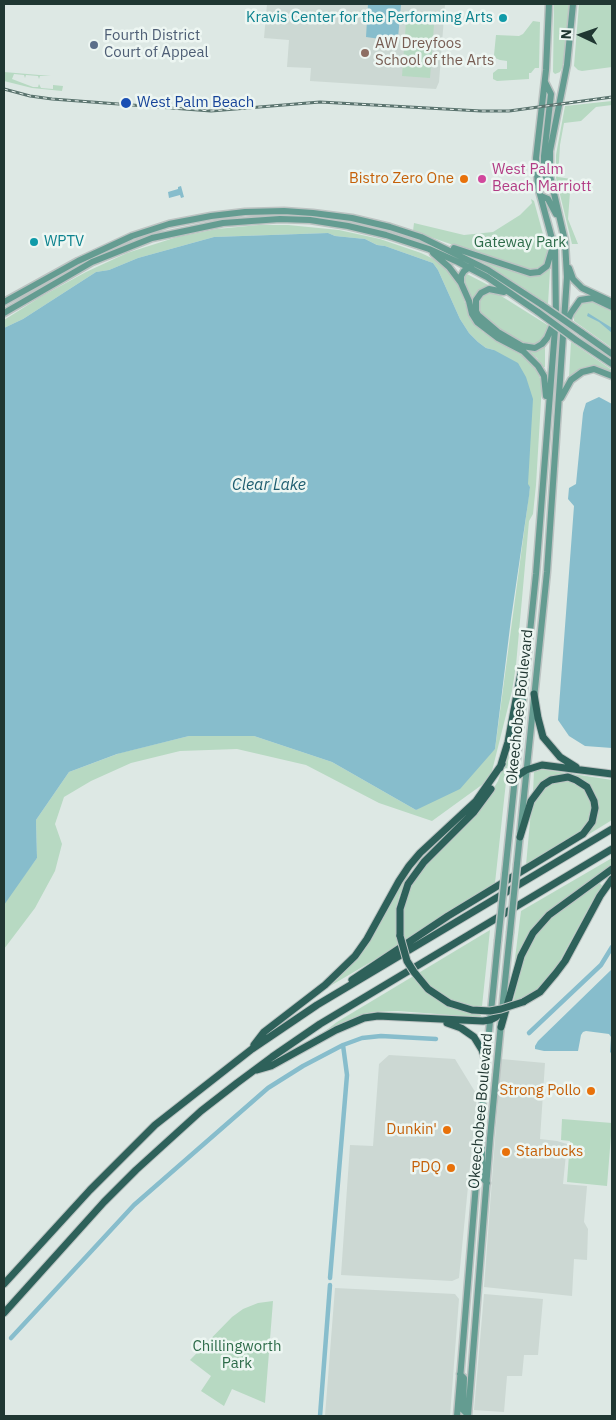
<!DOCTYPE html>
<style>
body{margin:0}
#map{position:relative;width:616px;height:1420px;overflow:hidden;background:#dde8e4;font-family:"IBM Plex Sans",sans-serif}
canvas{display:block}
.frame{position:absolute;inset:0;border:5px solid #203732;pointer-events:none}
.north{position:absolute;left:556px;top:10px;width:50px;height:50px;-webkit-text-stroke:4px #edf6f2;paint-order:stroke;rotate:273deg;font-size:14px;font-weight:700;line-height:20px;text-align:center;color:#203732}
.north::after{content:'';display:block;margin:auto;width:18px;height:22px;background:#203732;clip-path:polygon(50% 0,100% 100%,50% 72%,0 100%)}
</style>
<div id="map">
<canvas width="616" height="1420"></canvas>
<div class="frame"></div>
<div class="north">N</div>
</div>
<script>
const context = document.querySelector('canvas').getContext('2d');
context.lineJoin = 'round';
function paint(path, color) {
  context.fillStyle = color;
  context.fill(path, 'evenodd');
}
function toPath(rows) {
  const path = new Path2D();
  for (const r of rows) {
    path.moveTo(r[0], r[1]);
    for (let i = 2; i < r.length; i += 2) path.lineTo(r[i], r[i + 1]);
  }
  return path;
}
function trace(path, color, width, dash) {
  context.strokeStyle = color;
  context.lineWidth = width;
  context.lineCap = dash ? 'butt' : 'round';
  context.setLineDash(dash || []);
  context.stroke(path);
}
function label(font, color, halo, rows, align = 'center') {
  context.font = font + ' "IBM Plex Sans",sans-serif';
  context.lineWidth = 5;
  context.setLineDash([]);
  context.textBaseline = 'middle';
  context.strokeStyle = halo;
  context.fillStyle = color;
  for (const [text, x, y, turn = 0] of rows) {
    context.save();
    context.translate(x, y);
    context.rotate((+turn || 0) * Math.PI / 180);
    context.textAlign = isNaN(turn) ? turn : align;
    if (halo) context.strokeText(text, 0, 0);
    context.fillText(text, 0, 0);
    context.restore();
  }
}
paint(toPath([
 [267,4,445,4,439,82,436,89,310,81,311,68,287,67,289,40,264,38],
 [389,1055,455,1059,477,1095,459,1278,452,1281,341,1275,350,1145,373,1146,379,1064],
 [501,1059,545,1063,540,1139,557,1141,567,1144,563,1184,587,1186,584,1222,588,1229,587,1260,574,1259,572,1296,484,1287],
 [335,1288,455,1294,459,1299,450,1416,325,1416],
 [484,1294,543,1299,538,1355,524,1355,522,1376,507,1376,504,1412,474,1410]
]), '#ccd8d3');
paint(toPath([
 [554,4,569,4,569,12,563,66,560,72,555,74,553,72],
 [579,4,612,4,612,67,582,71,578,70,574,66],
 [533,21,540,22,539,68,535,68,531,73,529,73,529,79,497,81,493,79,493,73,498,69,507,69,507,61,500,60,495,58,494,55,496,35,519,36,523,34],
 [406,22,434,25,430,78,402,76],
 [4,72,51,76,40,76,39,79,38,76,26,75,25,78,24,75,14,74,12,79,33,87,38,87,39,84,41,88,53,89,53,85,63,86,62,91,32,88,4,81],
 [612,101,612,105,596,107,581,121,564,123,560,145,558,177,571,179,568,219,578,244,572,244,556,178,556,155,565,106],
 [531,199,534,201,547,249,547,256,545,264,540,269,533,271,525,270,413,231,414,223,464,235,493,232,520,215,532,203],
 [259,225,288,225,339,230,380,239,421,253,440,262,451,274,460,289,471,320,483,332,526,358,538,373,542,384,536,485,533,514,529,521,516,665,512,691,490,779,432,821,379,803,306,765,237,749,180,751,131,763,91,781,64,797,55,824,62,844,55,871,35,908,4,949,4,902,37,858,36,820,69,772,120,753,189,736,254,736,332,762,416,810,495,749,530,487,528,485,494,350,486,348,478,342,469,333,460,319,438,270,433,263,385,246,377,245,365,239,335,236,328,233,214,237,138,258,109,270,96,272,23,319,4,328,4,320,42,296,86,272,127,253,177,237,217,229],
 [482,260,527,275,537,275,548,268,550,270,548,304,481,261],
 [465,273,490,286,478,291,472,305,464,282],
 [491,291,491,293,498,294,549,326,545,337,542,339,543,340,535,345,527,345,510,336,487,321,479,313,478,303,482,296],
 [585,302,594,302,612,312,612,348,574,321,574,315,579,307,579,305],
 [571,342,612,370,612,373,595,366,581,368,569,377],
 [545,345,545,367,543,368,537,358,525,350,535,350],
 [510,745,495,883,404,941,402,913,412,883,421,870,487,799,498,781],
 [540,769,612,780,612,820,586,836,593,826,593,794,568,775,533,793,534,771],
 [563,779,580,784,591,798,592,815,584,830,526,865,531,811,536,798,545,785],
 [612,858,612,867,554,907,545,915,530,933,521,947,513,974,521,911],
 [405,875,409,876,399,896,396,914,398,946,325,989,338,977],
 [599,882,603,887,593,900,556,968,536,991,513,1003,522,958,537,932,553,914],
 [490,930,481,1016,476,1017,398,1011,372,1012,346,1021,316,1038,337,1022],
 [562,1119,612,1123,607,1186,567,1182,570,1141,561,1140],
 [273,1301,265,1403,232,1389,224,1406,201,1391,211,1376,190,1360,232,1317,243,1309,258,1303]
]), '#b7d9c2');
paint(toPath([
 [368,4,401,5,398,38,395,41,366,37],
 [181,186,184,197,181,198,180,195,169,198,168,192,178,189,178,187],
 [328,233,335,236,365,239,377,245,385,246,433,263,438,270,460,319,469,333,478,342,486,348,494,350,518,363,526,377,533,399,528,484,530,487,529,496,511,619,495,749,460,789,416,810,332,762,254,736,189,736,117,754,69,772,36,820,37,858,4,905,4,328,23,319,96,272,109,270,138,258,214,237],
 [588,313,612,328,612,333,599,322,587,316],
 [599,397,612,404,612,748,585,746,569,736,558,720,574,506,568,499,569,488,576,484,583,413,586,403],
 [612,969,612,1054,610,1052,611,1037,609,1034,586,1031,583,1032,581,1035,578,1051,544,1051,535,1049,535,1046,538,1041]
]), '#87bdcc');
trace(toPath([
 [529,1033,601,965,612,947],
 [330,1278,347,1075,343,1045],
 [11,1338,134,1205,268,1088,303,1066,343,1045,362,1038,381,1036,436,1039],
 [320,1416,330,1285]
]), '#87bdcc', 4.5);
const major = toPath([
 [545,82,551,94,544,156,544,172,549,185],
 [541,196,548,199,556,214],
 [454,248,530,273,539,272,547,266,553,246],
 [433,253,449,267,461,283,469,301,472,314,477,322,498,338,523,351,538,366,544,376,546,396],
 [569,268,573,279,582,288,612,302],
 [461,283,461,276,464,271,471,266],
 [504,292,489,289,481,293,476,300,476,311,478,315,498,332,522,346,535,348,542,344,547,338,553,324],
 [4,302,78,261,132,236,169,224,211,216,245,212,284,211,313,213,352,218,390,227,421,237,488,270,542,305],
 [4,313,92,262,152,238,223,223,280,219,310,220,348,226,386,235,429,249,458,262,487,277,538,312],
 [566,324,571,313,580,300,593,298,612,307],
 [581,332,612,354],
 [576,340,612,364],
 [561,398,571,380,582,372,594,369,612,376],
 [517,864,547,572,567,277,565,241,550,176,550,151,567,65,573,4],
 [505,874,536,574,556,316,555,250,538,187,536,158,546,70,549,4],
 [502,1011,510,933],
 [482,1141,482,1177,487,1183],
 [460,1374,464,1378,463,1410,468,1415],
 [457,1416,486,1062,498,941],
 [468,1416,490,1138,501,1023]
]);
const highway = toPath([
 [534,694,538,718,543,737,560,757,576,767],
 [500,768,508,742,521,673,528,648],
 [514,778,526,770,542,765,612,774],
 [400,936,400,909,408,884,424,862,474,812,491,789],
 [352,980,448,916,583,834,592,822,595,808,594,801,587,787,576,780,568,777,551,780,543,785,531,801,520,837],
 [523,1002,540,992,556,973,565,961,600,896,612,879],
 [447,1023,461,1028,474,1037,482,1050,486,1062],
 [501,1027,521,956,533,933,549,915,612,869],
 [254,1045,264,1032,325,985,355,956,367,939,399,881,409,866,420,853,476,801,502,764],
 [257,1070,271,1066,336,1030,364,1018,378,1016,483,1021,490,1020,496,1017,503,1008],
 [4,1284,90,1190,155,1125,252,1049,317,1005,612,829],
 [4,1313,104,1202,136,1170,201,1111,237,1083,272,1057,320,1024,612,849]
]);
trace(major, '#bcc3c2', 9);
trace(highway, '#bcc3c2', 9);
trace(major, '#649c91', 6);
trace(highway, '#2e615a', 7);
const rail = toPath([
 [4,89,30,96,52,99,211,111,320,102,481,111,509,111,612,97]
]);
trace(rail, '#5a736e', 3);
trace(rail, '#edf6f2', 1, [4]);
const majorBridge = toPath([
 [542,305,581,332],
 [538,312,576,340],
 [510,933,517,864],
 [498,941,505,874]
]);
const highwayBridge = toPath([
 [400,936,407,961,414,972,428,989,449,1003,472,1010,490,1011,501,1009,523,1002]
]);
trace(majorBridge, '#bcc3c2', 9, []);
trace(highwayBridge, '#bcc3c2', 9, []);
trace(majorBridge, '#649c91', 6);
trace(highwayBridge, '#2e615a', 7);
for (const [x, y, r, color] of [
 [503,18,5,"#0f9aa8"],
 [94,45,5,"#5c6f8a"],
 [365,53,5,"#8d6e63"],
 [126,103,6,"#1a4fb4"],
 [464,179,5,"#e8710a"],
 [482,179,5,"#d1479c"],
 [34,242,5,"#0f9aa8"],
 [591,1091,5,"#e8710a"],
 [447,1130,5,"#e8710a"],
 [506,1152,5,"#e8710a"],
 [451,1168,5,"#e8710a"]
]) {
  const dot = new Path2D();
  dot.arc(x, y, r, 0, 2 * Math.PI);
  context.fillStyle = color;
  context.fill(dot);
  trace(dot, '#edf6f2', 2);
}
label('15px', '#0d838f', '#edf6f2', [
 ["Kravis Center for the Performing Arts",493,18],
 ["WPTV",44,242,"left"]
], 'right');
label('15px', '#4e5e75', '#edf6f2', [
 ["Fourth District",104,36],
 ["Court of Appeal",104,53]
], 'left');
label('15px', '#785e54', '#edf6f2', [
 ["AW Dreyfoos",375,44],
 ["School of the Arts",375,61]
], 'left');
label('15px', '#164399', '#edf6f2', [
 ["West Palm Beach",137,103]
], 'left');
label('15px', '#b23c85', '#edf6f2', [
 ["West Palm",492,170],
 ["Beach Marriott",492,187]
], 'left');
label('15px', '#c56008', '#edf6f2', [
 ["Bistro Zero One",454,179],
 ["Strong Pollo",581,1091],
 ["Dunkin'",437,1130],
 ["Starbucks",516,1152,"left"],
 ["PDQ",441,1168]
], 'right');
label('15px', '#2d6b49', '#edf6f2', [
 ["Gateway Park",520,243],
 ["Chillingworth",237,1347],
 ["Park",237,1364]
]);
label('15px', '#203732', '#edf6f2', [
 ["Okeechobee Boulevard",520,707,-84],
 ["Okeechobee Boulevard",481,1111,-85]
]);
label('italic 16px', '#1e5d6f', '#edf6f2', [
 ["Clear Lake",269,485]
]);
</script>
